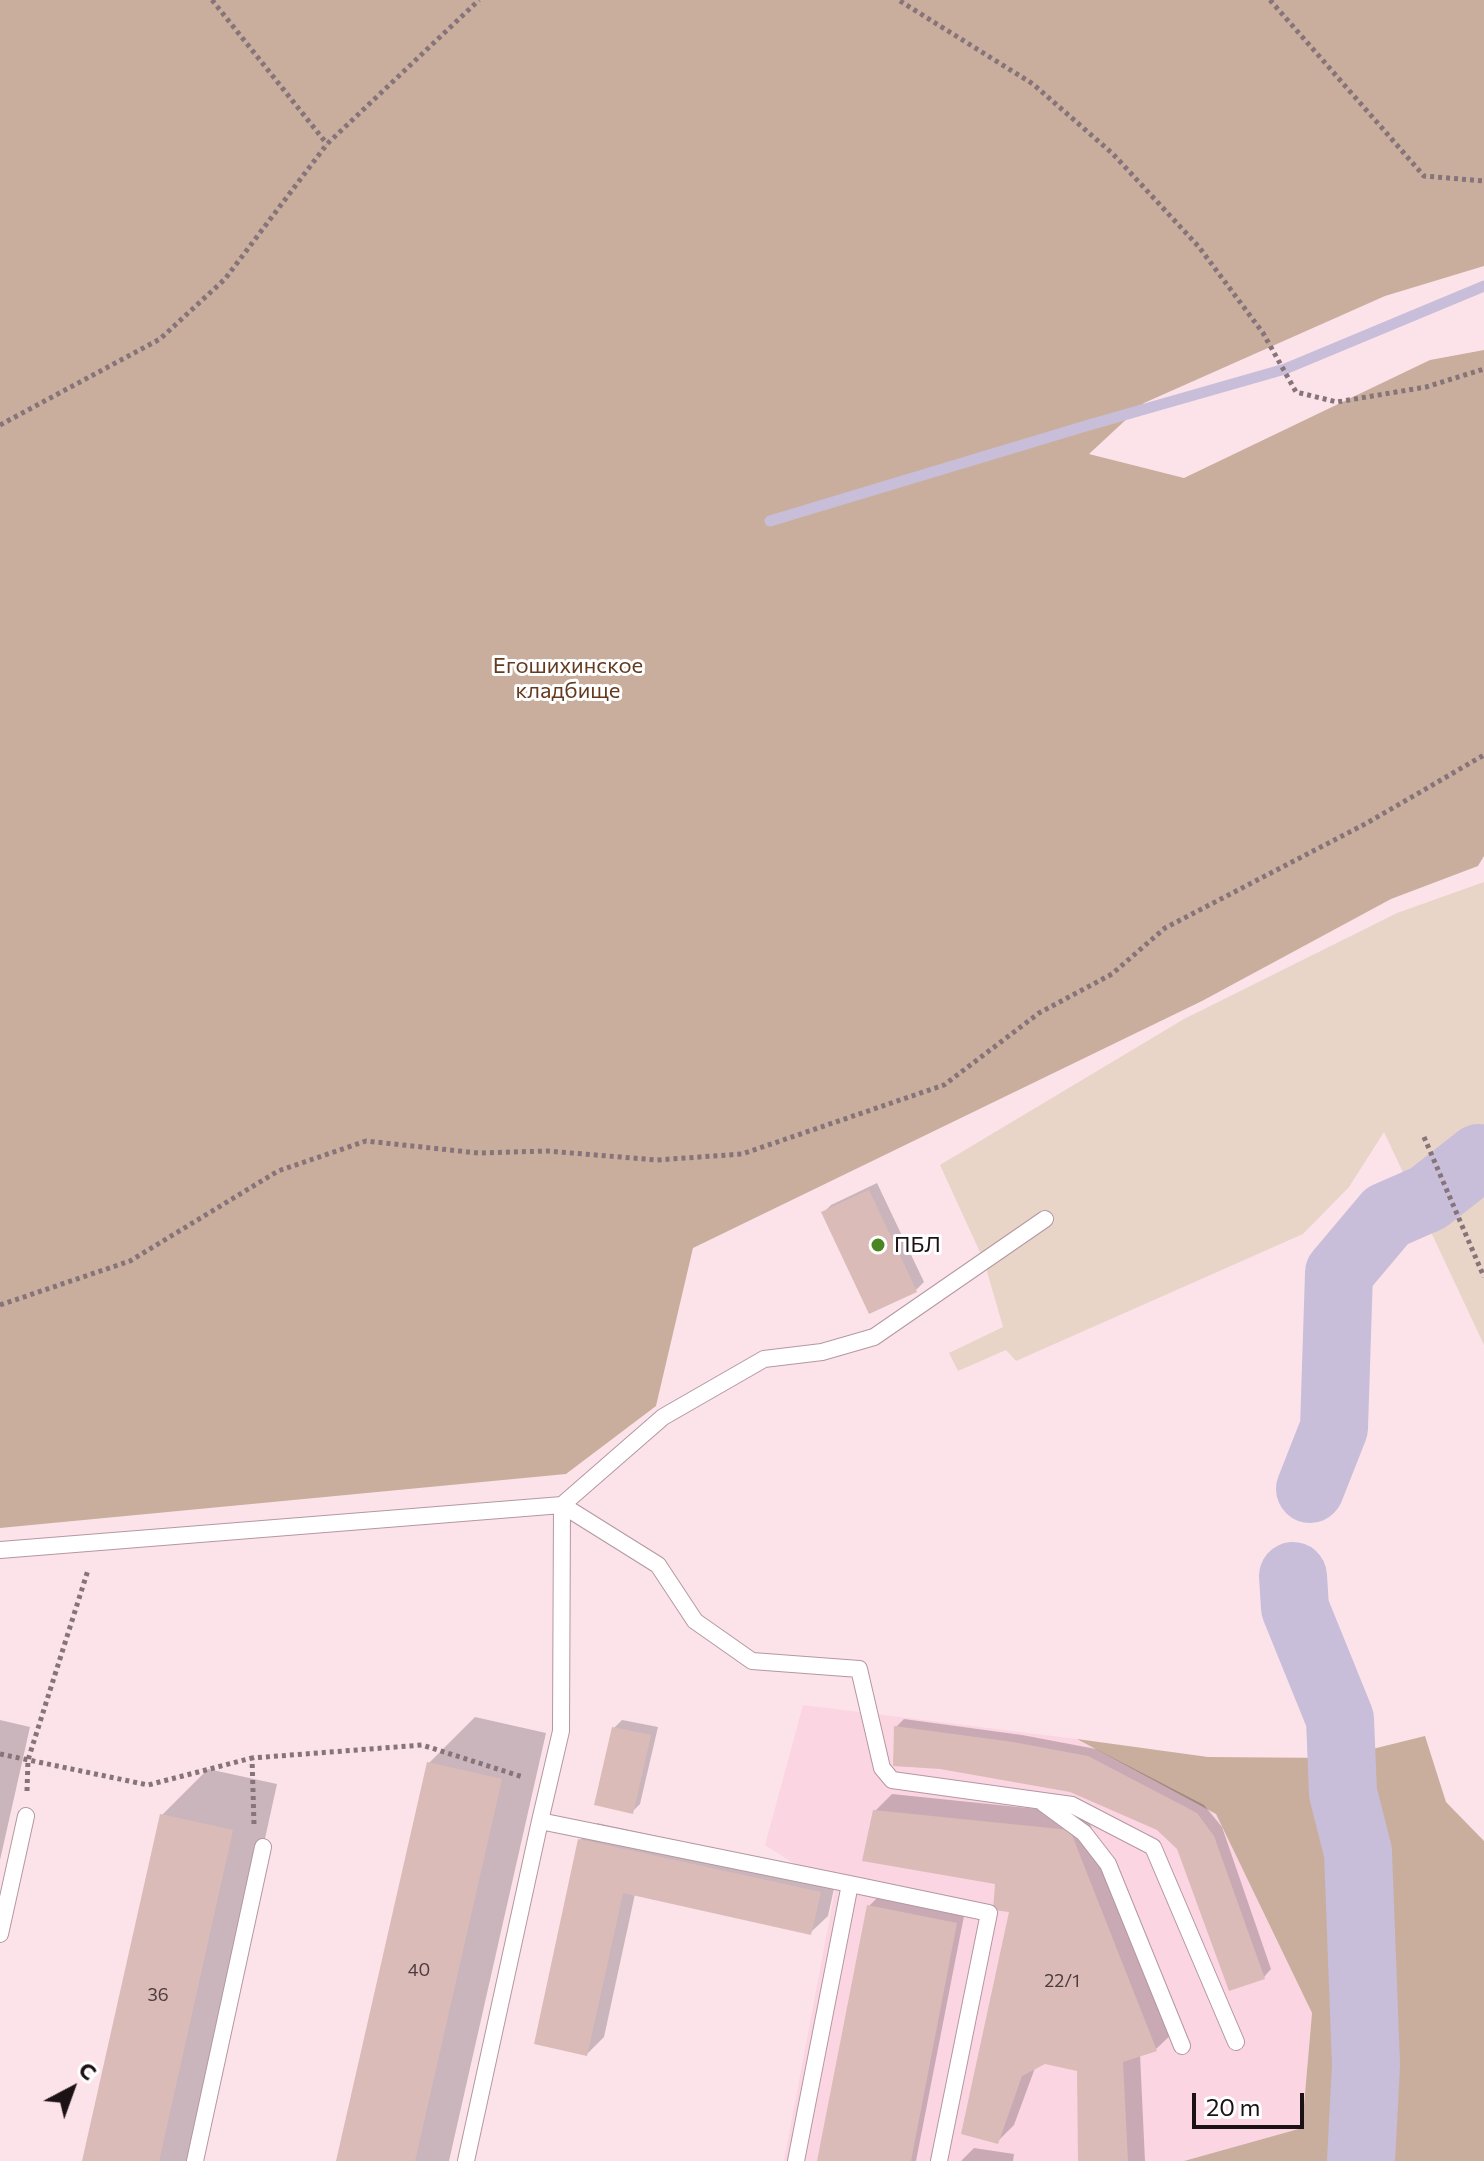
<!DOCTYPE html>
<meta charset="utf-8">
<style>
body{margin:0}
#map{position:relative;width:1484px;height:2161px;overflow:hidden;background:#fce3ea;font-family:Commissioner,sans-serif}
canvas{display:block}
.north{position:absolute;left:32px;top:2049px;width:80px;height:80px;-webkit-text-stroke:6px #fff;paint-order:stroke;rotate:41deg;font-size:22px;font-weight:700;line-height:32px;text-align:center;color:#1c1115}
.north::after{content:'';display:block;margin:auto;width:28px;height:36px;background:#1c1115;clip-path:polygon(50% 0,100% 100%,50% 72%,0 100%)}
.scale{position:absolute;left:1192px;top:2093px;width:112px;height:36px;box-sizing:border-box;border:4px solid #1c1115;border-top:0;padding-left:10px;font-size:24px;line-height:28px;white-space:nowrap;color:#1c1115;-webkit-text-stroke:6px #fff;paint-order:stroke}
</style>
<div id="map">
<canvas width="1484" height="2161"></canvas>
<div class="north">С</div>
<div class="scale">20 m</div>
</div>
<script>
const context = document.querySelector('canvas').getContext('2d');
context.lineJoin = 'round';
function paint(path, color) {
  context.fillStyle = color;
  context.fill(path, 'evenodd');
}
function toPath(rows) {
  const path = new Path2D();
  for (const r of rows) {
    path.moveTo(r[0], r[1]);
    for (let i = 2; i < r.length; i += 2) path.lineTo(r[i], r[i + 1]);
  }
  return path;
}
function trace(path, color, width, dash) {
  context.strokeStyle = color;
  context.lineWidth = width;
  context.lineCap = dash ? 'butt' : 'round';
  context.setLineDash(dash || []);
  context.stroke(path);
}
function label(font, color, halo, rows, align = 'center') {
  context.font = font + ' Commissioner,sans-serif';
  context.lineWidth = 6;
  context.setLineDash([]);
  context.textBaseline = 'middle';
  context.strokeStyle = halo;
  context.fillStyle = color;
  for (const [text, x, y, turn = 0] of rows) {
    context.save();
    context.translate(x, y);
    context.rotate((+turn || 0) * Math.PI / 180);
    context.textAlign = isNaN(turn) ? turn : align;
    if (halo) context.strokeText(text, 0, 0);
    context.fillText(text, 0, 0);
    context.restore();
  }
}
paint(toPath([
 [803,1705,1077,1739,1216,1814,1312,2013,1302,2128,1184,2161,784,2161,835,1890,765,1845]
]), '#fcd5e2');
paint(toPath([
 [1484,882,1484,1345,1384,1132,1349,1187,1303,1234,1016,1361,1006,1350,958,1371,949,1353,1003,1327,984,1261,940,1165,1184,1019,1397,913]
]), '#e9d4c8');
paint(toPath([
 [0,0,1484,0,1484,266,1385,296,1144,403,1089,454,1184,478,1430,360,1484,350,1484,856,1478,866,1391,899,1202,1001,693,1248,656,1406,566,1474,0,1528],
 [1425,1736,1446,1802,1484,1841,1484,2161,1184,2161,1302,2128,1312,2013,1216,1814,1077,1739,1208,1757,1336,1758]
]), '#caae9d');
paint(toPath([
 [877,1183,924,1282,916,1290,823,1213,831,1205],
 [475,1717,546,1733,449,2161,338,2161,429,1763],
 [904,1719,1022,1735,1096,1749,1204,1805,1222,1827,1271,1969,1264,1977,1179,1848,1158,1829,1071,1790,896,1727],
 [0,1720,30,1727,0,1860],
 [622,1720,658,1727,640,1804,632,1812,614,1728],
 [208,1769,277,1784,194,2161,84,2161,162,1815],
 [892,1794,1086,1814,1173,2033,1156,2049,1140,2054,1145,2161,1080,2161,1079,2069,1045,2062,1035,2068,1014,2125,997,2142,1011,1910,997,1883,875,1811],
 [597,1823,837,1875,828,1916,811,1932,635,1894,604,2037,587,2054,580,1840],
 [877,1898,964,1916,916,2161,819,2161,869,1906],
 [974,2148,1014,2154,1013,2161,961,2161]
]), '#0003');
trace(toPath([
 [770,521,1089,425,1285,369,1484,286]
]), '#c8beda', 11);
trace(toPath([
 [1310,1489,1334,1428,1339,1273,1387,1216,1428,1198,1479,1158],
 [1293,1576,1295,1608,1340,1719,1343,1793,1358,1852,1366,2065,1361,2161]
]), '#c8beda', 68);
paint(toPath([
 [869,1190,917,1292,869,1314,821,1212],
 [894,1726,1013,1742,1088,1756,1197,1813,1214,1836,1265,1979,1229,1991,1177,1849,1157,1830,1070,1792,940,1769,893,1766],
 [612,1727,651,1735,633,1814,594,1805],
 [427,1762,502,1779,415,2161,336,2161],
 [873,1810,1070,1830,1157,2051,1123,2062,1128,2161,1078,2161,1077,2071,1045,2064,1022,2076,998,2144,961,2134,1009,1912,993,1910,995,1884,862,1861],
 [160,1814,233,1830,159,2161,82,2161],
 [578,1839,821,1892,811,1935,623,1893,587,2056,534,2044],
 [867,1905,957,1923,911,2161,817,2161]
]), '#dbbbb8');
const lane = toPath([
 [0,1550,562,1505,658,1565,695,1621,752,1661,859,1669,882,1768,892,1780,1072,1805,1153,1847,1236,2042],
 [1043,1803,1084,1833,1108,1864,1182,2046],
 [850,1884,989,1913,939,2161],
 [0,1934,26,1816],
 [195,2161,263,1847],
 [466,2161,540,1821],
 [796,2161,850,1884,540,1821,561,1731,562,1505,663,1417,764,1359,822,1352,874,1337,1045,1219]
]);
trace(lane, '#b497a1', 18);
trace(toPath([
 [212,0,327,144],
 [1270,0,1424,176,1484,181],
 [900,1,1033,84,1113,154,1199,247,1263,333,1296,392,1337,402,1426,387,1484,369],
 [0,425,160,339,225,279,327,144,479,0],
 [1424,1137,1484,1277],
 [0,1305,130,1261,278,1171,366,1141,478,1153,547,1151,657,1160,742,1154,944,1085,1039,1013,1112,974,1165,928,1367,823,1484,755],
 [0,1754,148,1785,252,1758],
 [27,1791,28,1760,88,1570],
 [254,1824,252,1758,422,1745,523,1777]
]), '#86747a', 5, [4, 4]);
trace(lane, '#fff', 16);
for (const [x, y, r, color] of [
 [878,1245,8,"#4a8521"]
]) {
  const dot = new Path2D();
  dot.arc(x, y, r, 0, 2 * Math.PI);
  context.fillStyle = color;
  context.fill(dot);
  trace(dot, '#fff', 3);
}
label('18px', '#4c3c3e', null, [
 ["40",419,1970],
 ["22/1",1062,1981],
 ["36",158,1995]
]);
label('22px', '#643b20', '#fff', [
 ["Егошихинское",568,666],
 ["кладбище",568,691]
]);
label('22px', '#1c1115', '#fff', [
 ["ПБЛ",894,1245]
], 'left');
</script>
